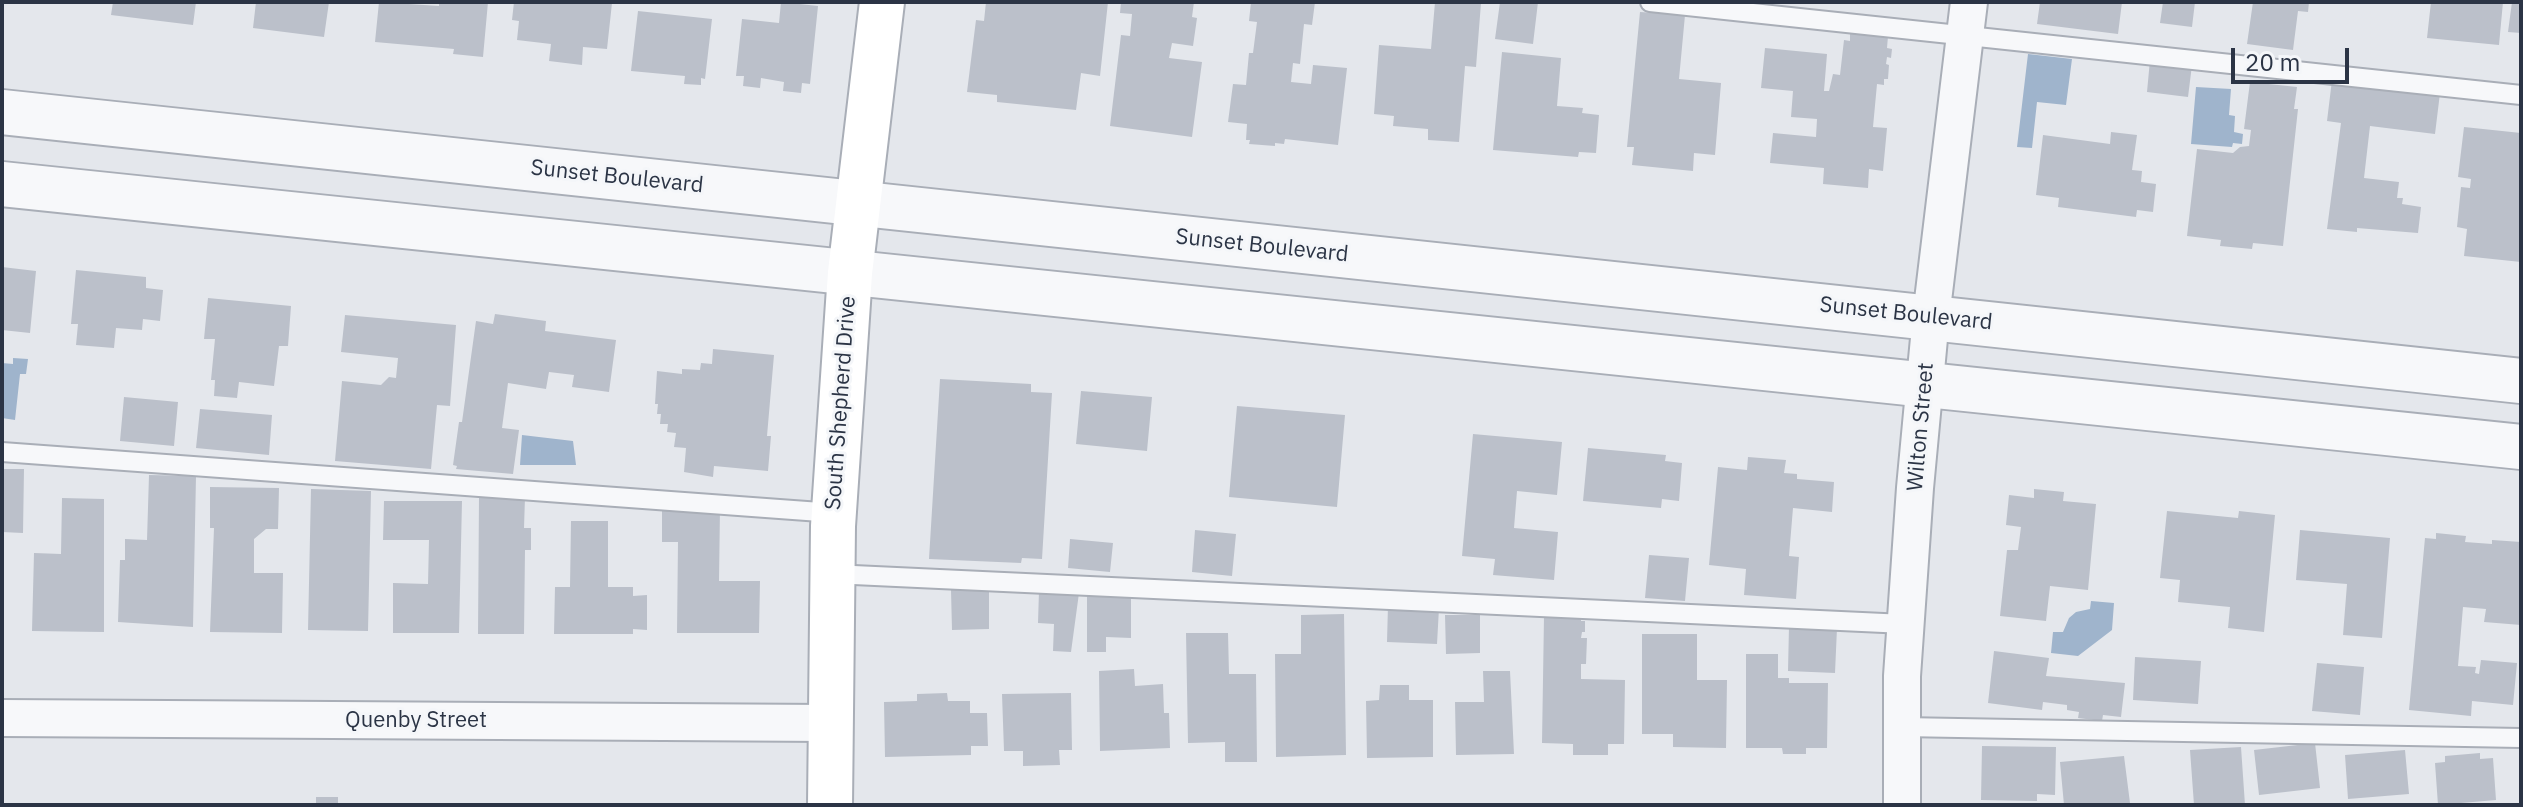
<!DOCTYPE html>
<style>
body{margin:0}
#map{position:relative;width:2523px;height:807px;overflow:hidden;background:#e4e7ec;font-family:"IBM Plex Sans",sans-serif}
canvas{display:block}
.frame{position:absolute;inset:0;border:4px solid #2b3445;pointer-events:none}
.scale{position:absolute;left:2231px;top:48px;width:118px;height:36px;box-sizing:border-box;border:4px solid #2b3445;border-top:0;padding-left:10px;font-size:24px;line-height:28px;white-space:nowrap;color:#2b3445;-webkit-text-stroke:6px #f4f6f9;paint-order:stroke}
</style>
<div id="map">
<canvas width="2523" height="807"></canvas>
<div class="frame"></div>
<div class="scale">20 m</div>
</div>
<script>
const context = document.querySelector('canvas').getContext('2d');
context.lineJoin = 'round';
function paint(path, color) {
  context.fillStyle = color;
  context.fill(path, 'evenodd');
}
function toPath(rows) {
  const path = new Path2D();
  for (const r of rows) {
    path.moveTo(r[0], r[1]);
    for (let i = 2; i < r.length; i += 2) path.lineTo(r[i], r[i + 1]);
  }
  return path;
}
function trace(path, color, width, dash) {
  context.strokeStyle = color;
  context.lineWidth = width;
  context.lineCap = dash ? 'butt' : 'round';
  context.setLineDash(dash || []);
  context.stroke(path);
}
function label(font, color, halo, rows, align = 'center') {
  context.font = font + ' "IBM Plex Sans",sans-serif';
  context.lineWidth = 6;
  context.setLineDash([]);
  context.textBaseline = 'middle';
  context.strokeStyle = halo;
  context.fillStyle = color;
  for (const [text, x, y, turn = 0] of rows) {
    context.save();
    context.translate(x, y);
    context.rotate((+turn || 0) * Math.PI / 180);
    context.textAlign = isNaN(turn) ? turn : align;
    if (halo) context.strokeText(text, 0, 0);
    context.fillText(text, 0, 0);
    context.restore();
  }
}
paint(toPath([
 [2028,54,2072,59,2066,105,2037,102,2032,148,2017,147],
 [2196,87,2231,89,2229,115,2235,116,2234,132,2243,134,2242,144,2233,143,2232,147,2191,144],
 [13,358,28,359,26,374,20,374,15,420,2,418,2,363,13,364],
 [522,435,573,441,576,465,520,465],
 [2091,601,2114,603,2112,630,2078,656,2051,653,2053,632,2063,632,2069,618,2076,612,2090,609]
]), '#9fb4cc');
paint(toPath([
 [113,2,196,2,193,25,111,15],
 [256,2,329,2,324,37,253,28],
 [379,2,439,6,439,2,488,2,483,57,453,54,454,49,375,42],
 [514,2,612,3,607,49,583,47,582,65,549,61,551,44,517,40,519,21,512,20],
 [781,2,818,6,810,84,802,83,801,93,783,91,784,82,761,78,760,88,743,86,744,76,736,76,742,19,779,23],
 [986,2,1108,2,1100,76,1081,73,1076,110,997,102,997,95,967,92,976,20,984,21],
 [1121,2,1194,2,1192,17,1197,18,1193,46,1172,43,1169,58,1202,62,1192,137,1110,126,1121,35,1130,36,1132,14,1120,13],
 [1251,2,1315,2,1312,25,1304,24,1300,64,1293,63,1291,82,1311,84,1313,65,1347,68,1338,145,1285,139,1284,144,1275,143,1275,146,1249,144,1250,140,1246,140,1247,124,1228,122,1233,84,1246,85,1249,53,1253,53,1257,22,1249,21],
 [1435,2,1481,3,1476,67,1465,66,1459,142,1428,140,1428,129,1393,126,1394,116,1374,114,1379,45,1431,49],
 [1500,2,1538,2,1533,44,1495,39],
 [2040,2,2122,2,2118,34,2037,24],
 [2163,2,2195,2,2192,27,2160,23],
 [2253,2,2309,2,2308,12,2298,11,2293,50,2247,44],
 [2431,2,2503,2,2499,45,2427,38],
 [2512,2,2521,2,2521,33,2508,32],
 [638,11,712,19,705,79,701,78,701,85,684,84,685,76,631,71],
 [1640,12,1685,15,1679,79,1721,83,1715,155,1694,153,1693,171,1632,165,1634,147,1627,147],
 [1862,31,1888,36,1887,48,1892,49,1891,58,1887,57,1886,64,1889,65,1888,79,1884,79,1884,85,1877,84,1873,127,1887,128,1883,171,1869,169,1868,188,1823,184,1824,168,1770,163,1773,133,1816,137,1817,119,1791,117,1793,91,1761,88,1765,48,1827,54,1824,91,1829,91,1833,74,1840,75,1844,40,1850,41,1850,33,1861,34],
 [1502,52,1561,58,1557,106,1583,108,1582,113,1599,115,1596,153,1579,152,1578,157,1493,150],
 [2150,60,2192,65,2188,97,2147,92],
 [2332,80,2440,93,2435,134,2370,126,2364,178,2399,182,2397,198,2403,198,2402,204,2421,207,2418,233,2357,228,2357,232,2327,229,2341,123,2327,121],
 [2250,82,2297,87,2294,109,2298,109,2283,246,2253,243,2252,249,2220,246,2221,240,2187,236,2197,149,2233,153,2240,147,2249,146,2251,130,2244,129],
 [2464,127,2521,133,2521,262,2464,256,2467,229,2457,227,2461,187,2470,188,2471,179,2458,177],
 [2111,132,2137,135,2132,170,2142,171,2141,182,2156,184,2153,212,2137,210,2136,217,2058,207,2059,198,2036,195,2043,135,2110,144],
 [2,267,36,271,30,333,2,330],
 [76,270,146,277,146,288,163,290,160,321,143,319,142,330,116,328,114,348,76,345,78,324,71,324],
 [208,298,291,306,288,346,279,346,274,386,239,382,237,398,214,396,215,380,211,380,215,339,204,339],
 [495,314,546,321,545,331,616,340,609,392,572,387,574,375,549,372,546,389,508,383,502,428,519,430,513,474,456,469,457,466,453,465,459,422,462,422,476,321,493,324],
 [345,315,456,325,450,406,437,405,431,469,335,461,342,381,381,385,389,377,396,378,398,358,341,352],
 [713,349,774,355,767,436,771,436,768,471,714,466,713,477,684,472,686,448,674,447,676,433,667,432,668,424,660,424,661,414,657,414,658,404,655,404,657,371,682,374,682,369,700,370,701,363,712,364],
 [940,379,1031,384,1031,392,1052,393,1042,559,1022,558,1021,563,929,559],
 [1081,391,1152,397,1147,451,1076,444],
 [124,397,178,402,174,446,120,441],
 [1237,406,1345,415,1337,507,1229,497],
 [200,409,272,415,269,455,196,448],
 [1473,434,1562,442,1557,495,1517,491,1514,528,1558,532,1554,580,1493,575,1495,559,1462,556],
 [1588,448,1666,455,1665,461,1682,463,1679,501,1662,499,1661,508,1583,501],
 [1748,457,1786,460,1784,473,1797,474,1797,479,1834,482,1832,512,1793,508,1789,556,1799,557,1796,599,1744,595,1746,569,1709,565,1718,467,1747,470],
 [2,469,24,469,23,533,2,532],
 [149,475,196,476,193,627,118,622,120,560,125,560,125,539,147,540],
 [210,487,279,488,278,529,266,529,254,539,254,573,283,573,282,633,210,632,214,528,210,528],
 [311,489,371,491,368,631,308,630],
 [2034,489,2064,492,2063,501,2096,504,2088,590,2050,586,2046,621,2000,616,2007,550,2018,550,2021,527,2006,525,2009,495,2034,498],
 [479,497,525,497,524,528,531,528,531,550,525,550,524,634,478,634],
 [62,498,104,499,104,632,32,631,34,553,61,554],
 [384,501,462,501,459,633,393,633,393,583,428,584,429,540,383,540],
 [662,508,720,508,719,581,760,581,759,633,677,633,678,542,662,542],
 [2167,511,2238,518,2239,511,2275,515,2264,632,2228,628,2230,607,2178,602,2180,580,2160,578],
 [571,521,608,521,608,587,633,587,633,596,647,595,647,630,633,629,633,634,554,634,555,587,570,587],
 [1195,530,1236,534,1232,576,1192,572],
 [2300,530,2390,538,2382,638,2343,635,2347,584,2296,580],
 [2436,533,2466,536,2465,542,2492,544,2492,540,2521,542,2521,625,2484,622,2486,609,2463,607,2458,666,2476,667,2475,673,2479,674,2481,660,2517,663,2513,705,2472,701,2471,716,2409,710,2425,538,2436,539],
 [1070,539,1113,543,1110,572,1068,568],
 [1649,555,1689,558,1685,601,1645,598],
 [951,590,989,590,989,629,952,630],
 [1039,591,1079,593,1071,652,1053,651,1054,624,1038,623],
 [1131,595,1131,638,1106,637,1106,652,1087,652,1087,596],
 [1388,605,1439,608,1437,644,1387,642],
 [1344,614,1346,755,1276,757,1275,654,1301,654,1301,615],
 [1445,615,1480,615,1480,653,1446,654],
 [1544,616,1581,616,1581,621,1585,621,1585,632,1582,632,1581,638,1587,638,1586,664,1581,664,1581,679,1625,680,1624,744,1608,744,1608,755,1573,755,1573,744,1542,743],
 [1789,626,1837,628,1835,673,1788,671],
 [1186,633,1228,633,1229,674,1256,674,1257,762,1225,762,1225,742,1188,743],
 [1642,634,1697,634,1697,680,1727,680,1726,748,1673,747,1673,734,1642,734],
 [1994,651,2049,658,2046,676,2125,683,2121,717,2103,715,2102,721,2078,718,2079,712,2067,710,2067,705,2043,702,2042,710,1988,703],
 [1746,654,1778,654,1778,678,1789,678,1789,683,1828,683,1827,748,1806,748,1806,754,1783,754,1782,748,1746,748],
 [2135,657,2201,661,2198,704,2133,700],
 [2317,663,2364,667,2360,715,2312,711],
 [1134,669,1135,686,1163,684,1164,713,1169,713,1170,748,1100,751,1099,671],
 [1483,671,1510,671,1514,754,1456,755,1455,702,1484,702],
 [1380,685,1409,685,1409,700,1433,700,1433,757,1367,758,1366,701,1379,700],
 [947,693,948,701,970,701,970,713,987,713,988,746,971,746,971,755,885,757,884,702,917,701,917,694],
 [1071,693,1072,750,1059,750,1060,765,1023,766,1023,751,1004,751,1002,694],
 [2315,743,2320,788,2259,795,2254,750],
 [1982,746,2056,747,2055,795,2037,794,2037,801,1981,800],
 [2241,747,2245,805,2194,805,2190,750],
 [2405,750,2409,794,2348,799,2345,755],
 [2480,753,2480,759,2493,758,2496,800,2438,805,2435,763,2445,762,2445,756],
 [2124,756,2130,803,2064,805,2060,762],
 [316,797,338,797,338,805,316,805]
]), '#bbc0ca');
const service = toPath([
 [1650,2,2521,95],
 [2,452,834,513],
 [832,574,1905,624],
 [1902,727,2521,738]
]);
const minor = toPath([
 [2,718,829,723],
 [1902,805,1902,676,1915,488,1931,317,1969,2]
]);
const tertiary = toPath([
 [2,112,2521,381],
 [2,184,2521,447]
]);
const secondary = toPath([
 [830,805,833,526,850,273,882,2]
]);
trace(service, '#a9aeb7', 22);
trace(minor, '#a9aeb7', 40);
trace(tertiary, '#a9aeb7', 48);
trace(secondary, '#a9aeb7', 48);
trace(service, '#f7f8fa', 18);
trace(minor, '#f7f8fa', 36);
trace(tertiary, '#f7f8fa', 44);
trace(secondary, '#fff', 44);
label('22px', '#2b3445', '#f4f6f9', [
 ["Sunset Boulevard",617,177,6],
 ["Sunset Boulevard",1262,246,6],
 ["Sunset Boulevard",1906,314,6],
 ["South Shepherd Drive",841,403,-86],
 ["Wilton Street",1921,427,-85],
 ["Quenby Street",416,721]
]);
</script>
